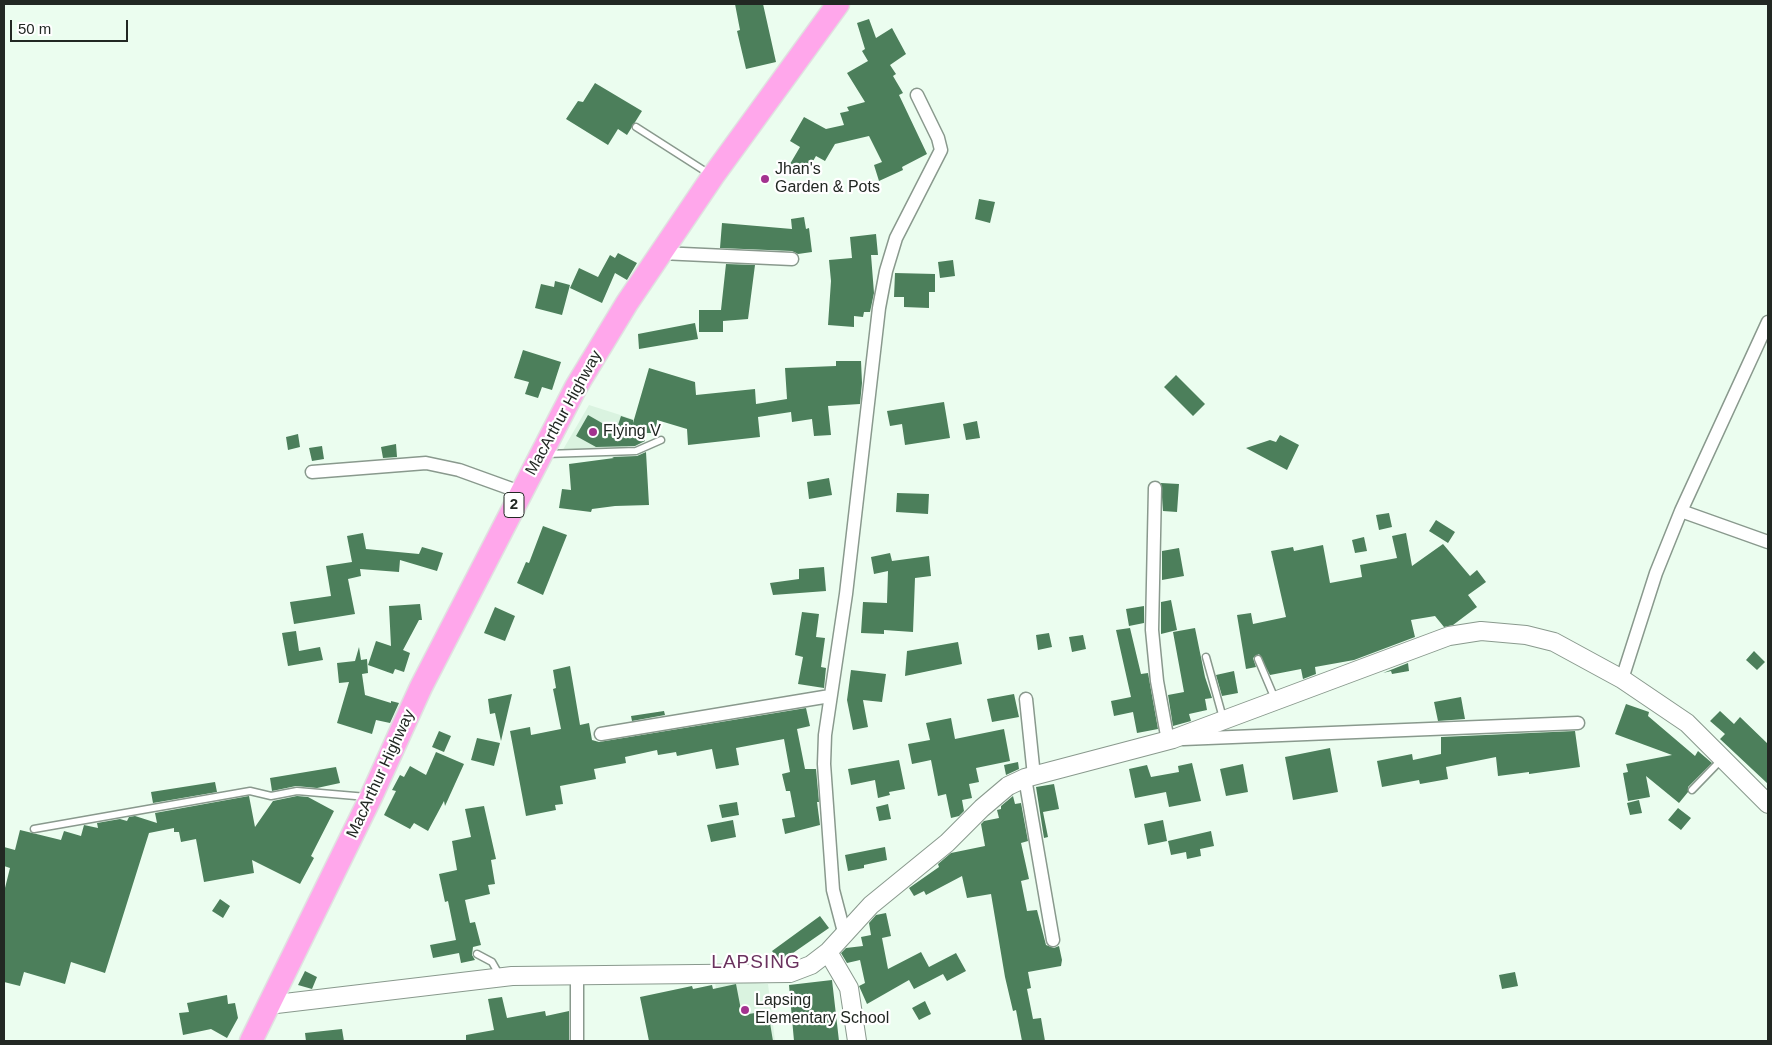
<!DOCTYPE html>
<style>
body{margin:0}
#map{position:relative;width:1772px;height:1045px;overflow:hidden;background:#ebfdef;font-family:Arial,sans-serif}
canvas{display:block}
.frame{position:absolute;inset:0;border:5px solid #222823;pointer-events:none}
.scale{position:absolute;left:10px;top:20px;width:118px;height:22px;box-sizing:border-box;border:2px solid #222823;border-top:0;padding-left:6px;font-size:15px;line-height:18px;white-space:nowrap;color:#222823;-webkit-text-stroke:4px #fff;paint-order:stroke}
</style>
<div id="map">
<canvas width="1772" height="1045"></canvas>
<div class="frame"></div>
<div class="scale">50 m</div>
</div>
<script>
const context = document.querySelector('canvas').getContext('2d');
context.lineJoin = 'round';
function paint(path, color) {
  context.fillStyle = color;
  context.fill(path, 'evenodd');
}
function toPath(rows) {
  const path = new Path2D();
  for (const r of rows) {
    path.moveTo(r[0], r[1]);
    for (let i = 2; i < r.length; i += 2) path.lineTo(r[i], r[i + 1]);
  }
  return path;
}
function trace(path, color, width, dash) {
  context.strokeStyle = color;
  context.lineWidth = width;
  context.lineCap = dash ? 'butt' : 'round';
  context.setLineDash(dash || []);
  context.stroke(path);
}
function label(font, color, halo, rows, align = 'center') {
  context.font = font + ' Arial,sans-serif';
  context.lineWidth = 4.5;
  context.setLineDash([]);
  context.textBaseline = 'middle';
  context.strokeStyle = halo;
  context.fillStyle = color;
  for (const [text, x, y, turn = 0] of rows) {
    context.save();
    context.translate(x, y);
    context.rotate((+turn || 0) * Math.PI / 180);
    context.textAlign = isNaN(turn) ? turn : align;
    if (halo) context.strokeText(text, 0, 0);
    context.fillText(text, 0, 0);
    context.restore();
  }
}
paint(toPath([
 [589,405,639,421,626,450,561,453],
 [732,981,768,984,775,1041,723,1041,715,982]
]), '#daf3e0');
paint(toPath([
 [735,4,763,4,776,62,746,69,737,31,740,30],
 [869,19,876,38,892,28,906,54,890,65,896,74,893,76,903,93,899,95,927,154,902,167,903,170,879,181,874,165,882,162,869,136,835,144,825,161,816,156,806,173,790,164,800,147,790,141,804,117,826,129,844,125,840,113,849,111,847,107,865,102,847,73,868,61,862,51,865,49,857,23],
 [595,83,642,111,627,135,618,129,608,145,566,119,578,101,583,102],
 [979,199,995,202,990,223,975,219],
 [804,217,806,229,809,228,812,252,798,254,792,251,720,248,722,223,792,229,791,219],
 [876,234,878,255,871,255,874,293,870,312,864,312,863,317,854,316,854,327,828,325,831,281,829,260,852,258,850,237],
 [618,253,637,263,627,280,615,273,602,303,570,288,579,268,598,277,610,255,615,258],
 [953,260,955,276,940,278,938,262],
 [726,264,755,265,748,319,723,321,723,332,699,332,699,310,721,310],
 [895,273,935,274,935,292,929,292,929,308,904,307,904,297,894,297],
 [555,281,570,285,562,315,535,308,541,284,554,287],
 [695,323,698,339,639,349,638,334],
 [523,350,561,362,552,390,542,387,538,398,525,394,529,382,514,378],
 [836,361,861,361,862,383,860,404,828,406,831,435,814,436,812,419,792,422,791,412,758,417,760,437,688,445,687,429,657,420,656,433,645,433,645,441,635,446,596,447,576,436,588,415,616,431,621,416,633,420,633,423,649,368,695,382,696,395,755,389,756,404,787,399,785,368,836,366],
 [1176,375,1205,404,1193,416,1164,387],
 [944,402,950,438,905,445,902,424,890,426,887,411],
 [977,421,980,438,966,440,963,424],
 [298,434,300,447,288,450,286,437],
 [1280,435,1299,445,1287,470,1246,448,1270,440,1276,442],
 [396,444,397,457,383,458,381,447],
 [322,446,324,459,312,461,309,448],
 [646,452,649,505,615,506,592,509,591,512,559,508,562,489,571,490,569,464,614,458,612,457,637,456],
 [829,478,832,495,809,499,807,482],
 [1161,483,1179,484,1177,512,1163,511],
 [897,493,929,494,928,514,896,512],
 [1389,513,1392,527,1379,530,1376,515],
 [1436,520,1455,532,1448,543,1429,531],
 [543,526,567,535,543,595,517,583,526,562,529,563],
 [363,533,366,549,419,554,422,547,443,553,437,571,400,560,399,572,360,569,361,576,348,579,355,614,294,624,290,602,331,596,326,566,352,562,347,536],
 [1406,533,1412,566,1443,544,1470,576,1477,570,1486,582,1468,595,1477,607,1453,625,1444,627,1435,616,1411,620,1415,637,1354,660,1315,667,1316,674,1303,679,1301,669,1270,675,1259,654,1253,658,1256,667,1246,669,1237,615,1251,613,1253,624,1286,617,1271,551,1293,547,1294,551,1323,545,1330,583,1362,577,1360,565,1397,558,1392,536],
 [1364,537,1367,551,1355,553,1352,540],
 [1179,548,1184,576,1162,580,1162,551],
 [890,553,892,561,929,556,931,576,915,578,913,632,884,630,884,634,861,633,863,602,887,603,888,571,874,574,871,557],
 [824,567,826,591,773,595,770,583,799,579,799,569],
 [1171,600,1177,630,1161,634,1161,602],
 [420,604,422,620,419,620,403,650,410,653,404,672,395,669,393,674,368,665,376,641,391,646,389,606],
 [1144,606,1144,623,1129,626,1126,609],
 [495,607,515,616,505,641,484,633],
 [802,612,819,614,816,637,825,638,821,667,826,668,824,688,798,684,803,657,795,655],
 [1130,628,1141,674,1148,673,1158,729,1137,733,1133,712,1114,716,1111,701,1131,697,1116,630],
 [1195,628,1205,677,1212,698,1205,699,1207,710,1189,714,1191,721,1173,726,1168,695,1184,692,1173,632],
 [296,631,299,651,320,647,323,660,288,666,282,633],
 [1049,633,1052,647,1038,650,1036,635],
 [1083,635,1086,649,1072,652,1069,637],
 [958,642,962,664,905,676,907,651],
 [359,647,361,660,367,659,368,673,362,674,365,695,391,703,391,701,399,703,390,723,376,720,372,734,337,723,349,682,339,683,337,663,355,661],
 [1754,651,1765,662,1757,670,1746,660],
 [1408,663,1409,671,1392,674,1391,671,1383,673],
 [570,666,580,725,589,723,592,740,599,742,806,708,810,726,797,729,805,769,816,769,819,802,817,802,820,825,785,834,782,819,795,817,790,791,786,791,782,774,790,772,784,739,736,748,739,765,716,769,712,749,677,756,676,752,658,755,657,750,625,757,626,763,594,769,596,779,560,786,563,804,555,805,556,810,526,816,510,731,530,727,531,735,561,729,553,689,556,688,553,670],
 [851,670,886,674,882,702,863,700,868,727,853,730,847,700],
 [1234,671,1238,693,1222,696,1216,675],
 [512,694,501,741,495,713,490,714,488,699],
 [1014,694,1019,717,992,722,987,699],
 [1461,697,1465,719,1438,721,1434,702],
 [1626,704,1649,712,1648,716,1695,756,1698,751,1712,763,1688,787,1688,792,1679,803,1646,776,1650,797,1628,801,1623,773,1628,772,1626,764,1672,755,1615,734],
 [664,711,665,715,632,721,631,716],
 [1720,711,1734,724,1740,717,1768,744,1768,784,1720,739,1725,734,1710,721],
 [951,718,955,739,1004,729,1010,761,976,768,979,782,969,784,972,798,962,800,964,811,959,816,951,818,946,794,938,796,931,760,912,764,908,744,930,740,926,723],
 [439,731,451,736,444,752,432,747],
 [1575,731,1580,767,1529,774,1529,772,1498,776,1496,757,1446,767,1448,779,1420,784,1419,780,1382,787,1377,761,1412,754,1413,760,1441,754,1441,737],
 [477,738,500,743,494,766,471,760],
 [1330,748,1338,792,1293,800,1285,757],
 [436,752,464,764,445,806,444,801,428,831,414,823,410,829,384,815,396,791,392,790,400,775,404,777,410,766,426,775],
 [899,760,905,789,889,792,890,795,878,798,875,780,851,785,848,769],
 [1018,762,1019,769,1006,775,1004,765],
 [1192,763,1201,801,1169,807,1166,792,1135,798,1129,769,1147,765,1151,777,1179,772,1178,766],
 [1243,764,1248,792,1226,796,1220,769],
 [336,767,340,783,317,788,296,786,272,791,270,778],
 [215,782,217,792,153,803,151,792],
 [1054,784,1059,809,1043,812,1048,837,1044,838,1036,787],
 [249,796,255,827,273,801,297,796,308,797,334,811,311,856,314,858,300,884,252,860,254,873,204,882,196,839,181,842,179,832,174,832,174,828,149,833,105,973,71,962,65,984,24,972,20,986,4,982,4,892,10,868,4,866,4,847,15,850,20,830,61,840,64,831,81,836,84,825,98,828,97,823,120,819,127,821,129,817,135,816,157,823,155,813],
 [1013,796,1015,804,1021,803,1028,841,1021,843,1029,879,1021,881,1027,911,1037,910,1046,945,1054,948,1059,946,1062,960,1061,966,1028,972,1031,988,1027,989,1033,1019,1041,1018,1045,1041,1022,1041,1016,1010,1013,1011,1005,977,991,894,967,898,962,876,926,895,924,891,914,896,909,888,939,867,938,864,951,853,985,846,981,824,984,821,999,818,997,810,1001,809,1001,806],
 [1639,800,1642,813,1630,815,1627,803],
 [737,802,739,815,722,818,719,805],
 [888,804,891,819,879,821,876,807],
 [484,806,496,859,491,860,495,884,488,885,490,894,465,900,470,923,475,922,481,945,473,947,472,955,475,960,461,963,459,953,433,958,430,945,456,940,448,901,445,902,439,874,457,870,452,841,471,837,465,809],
 [1678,808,1691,818,1681,830,1668,820],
 [733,820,736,837,711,842,707,825],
 [1163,820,1167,841,1148,845,1144,824],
 [1211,831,1214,846,1200,849,1201,856,1187,859,1186,852,1171,855,1168,841],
 [885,847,887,860,864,865,864,868,848,871,845,855],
 [220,899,230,906,223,918,212,911],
 [886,913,891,936,882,938,888,969,921,952,929,967,956,953,966,971,947,981,943,974,914,989,909,980,867,1004,859,986,865,983,860,960,847,963,841,953,846,948,863,946,861,937,871,935,869,923,876,915],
 [820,916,829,928,780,962,772,951],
 [305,971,317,977,312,989,298,985],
 [1515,972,1518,986,1502,989,1499,975],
 [832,980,839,1041,794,1041,789,985],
 [736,984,742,1015,768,1011,773,1041,649,1041,640,997,692,986,693,989,712,985,713,989],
 [227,995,228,1004,235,1003,238,1018,227,1038,211,1029,183,1035,179,1013,189,1012,187,1003],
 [502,997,507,1018,545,1011,546,1016,569,1011,569,1041,466,1041,466,1035,494,1030,488,999],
 [925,1001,931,1014,919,1020,912,1008],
 [342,1029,344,1041,306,1041,305,1033]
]), '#4c7f5b');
const lane = toPath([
 [636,127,711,175],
 [546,454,636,451,661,440],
 [1206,657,1223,718],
 [1258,659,1275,699],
 [1692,790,1721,760],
 [34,829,250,791,271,796,297,791,367,797],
 [477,954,492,962,500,976]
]);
const street = toPath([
 [661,253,792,259],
 [312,472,426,463,459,470,520,492],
 [1155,488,1152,630,1157,681,1168,741],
 [1681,511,1768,542],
 [1622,679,1656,573,1681,511,1768,322],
 [1026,699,1034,776],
 [601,734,830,696],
 [1183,739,1578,723],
 [1025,778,1053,940],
 [844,932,833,890,824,764,825,735,846,594,879,308,886,271,896,238,941,150,938,138,917,95],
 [577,1041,577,975]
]);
const secondary = toPath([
 [828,952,849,988,857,1041],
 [268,1005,512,976,790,973,811,965,828,952,871,905,947,843,982,808,1008,786,1025,778,1173,739,1449,636,1481,631,1526,635,1554,642,1622,679,1687,723,1768,804]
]);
const highway = toPath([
 [251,1041,371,797,421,687,576,387,627,303,713,176,838,4]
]);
trace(lane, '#89998d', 9);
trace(street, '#89998d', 15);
trace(secondary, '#89998d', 20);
trace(highway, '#e0e1e0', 25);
trace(lane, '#fff', 6);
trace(street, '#fff', 12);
trace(secondary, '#fff', 18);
trace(highway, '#ffa7eb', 22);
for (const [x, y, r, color] of [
 [765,179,5,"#a3328f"],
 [593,432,5,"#a3328f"],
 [745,1010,5,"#a3328f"]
]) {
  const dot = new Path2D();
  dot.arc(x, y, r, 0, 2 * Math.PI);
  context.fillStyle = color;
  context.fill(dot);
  trace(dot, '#fff', 2);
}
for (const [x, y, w] of [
 [514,505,20]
]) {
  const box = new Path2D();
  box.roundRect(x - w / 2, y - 12.5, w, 25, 4);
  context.fillStyle = '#fff';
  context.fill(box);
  trace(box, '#222823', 1);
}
label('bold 15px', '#222823', null, [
 ["2",514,505]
]);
label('16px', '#222823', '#fff', [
 ["Jhan's",775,170],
 ["Garden & Pots",775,188],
 ["Flying V",603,432],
 ["Lapsing",755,1001],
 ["Elementary School",755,1019]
], 'left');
label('16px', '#222823', '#fff', [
 ["MacArthur Highway",564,413,-61],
 ["MacArthur Highway",381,774,-65]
]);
context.letterSpacing = '1px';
label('19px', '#6a325e', '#fff', [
 ["LAPSING",756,963]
]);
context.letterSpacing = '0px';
</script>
